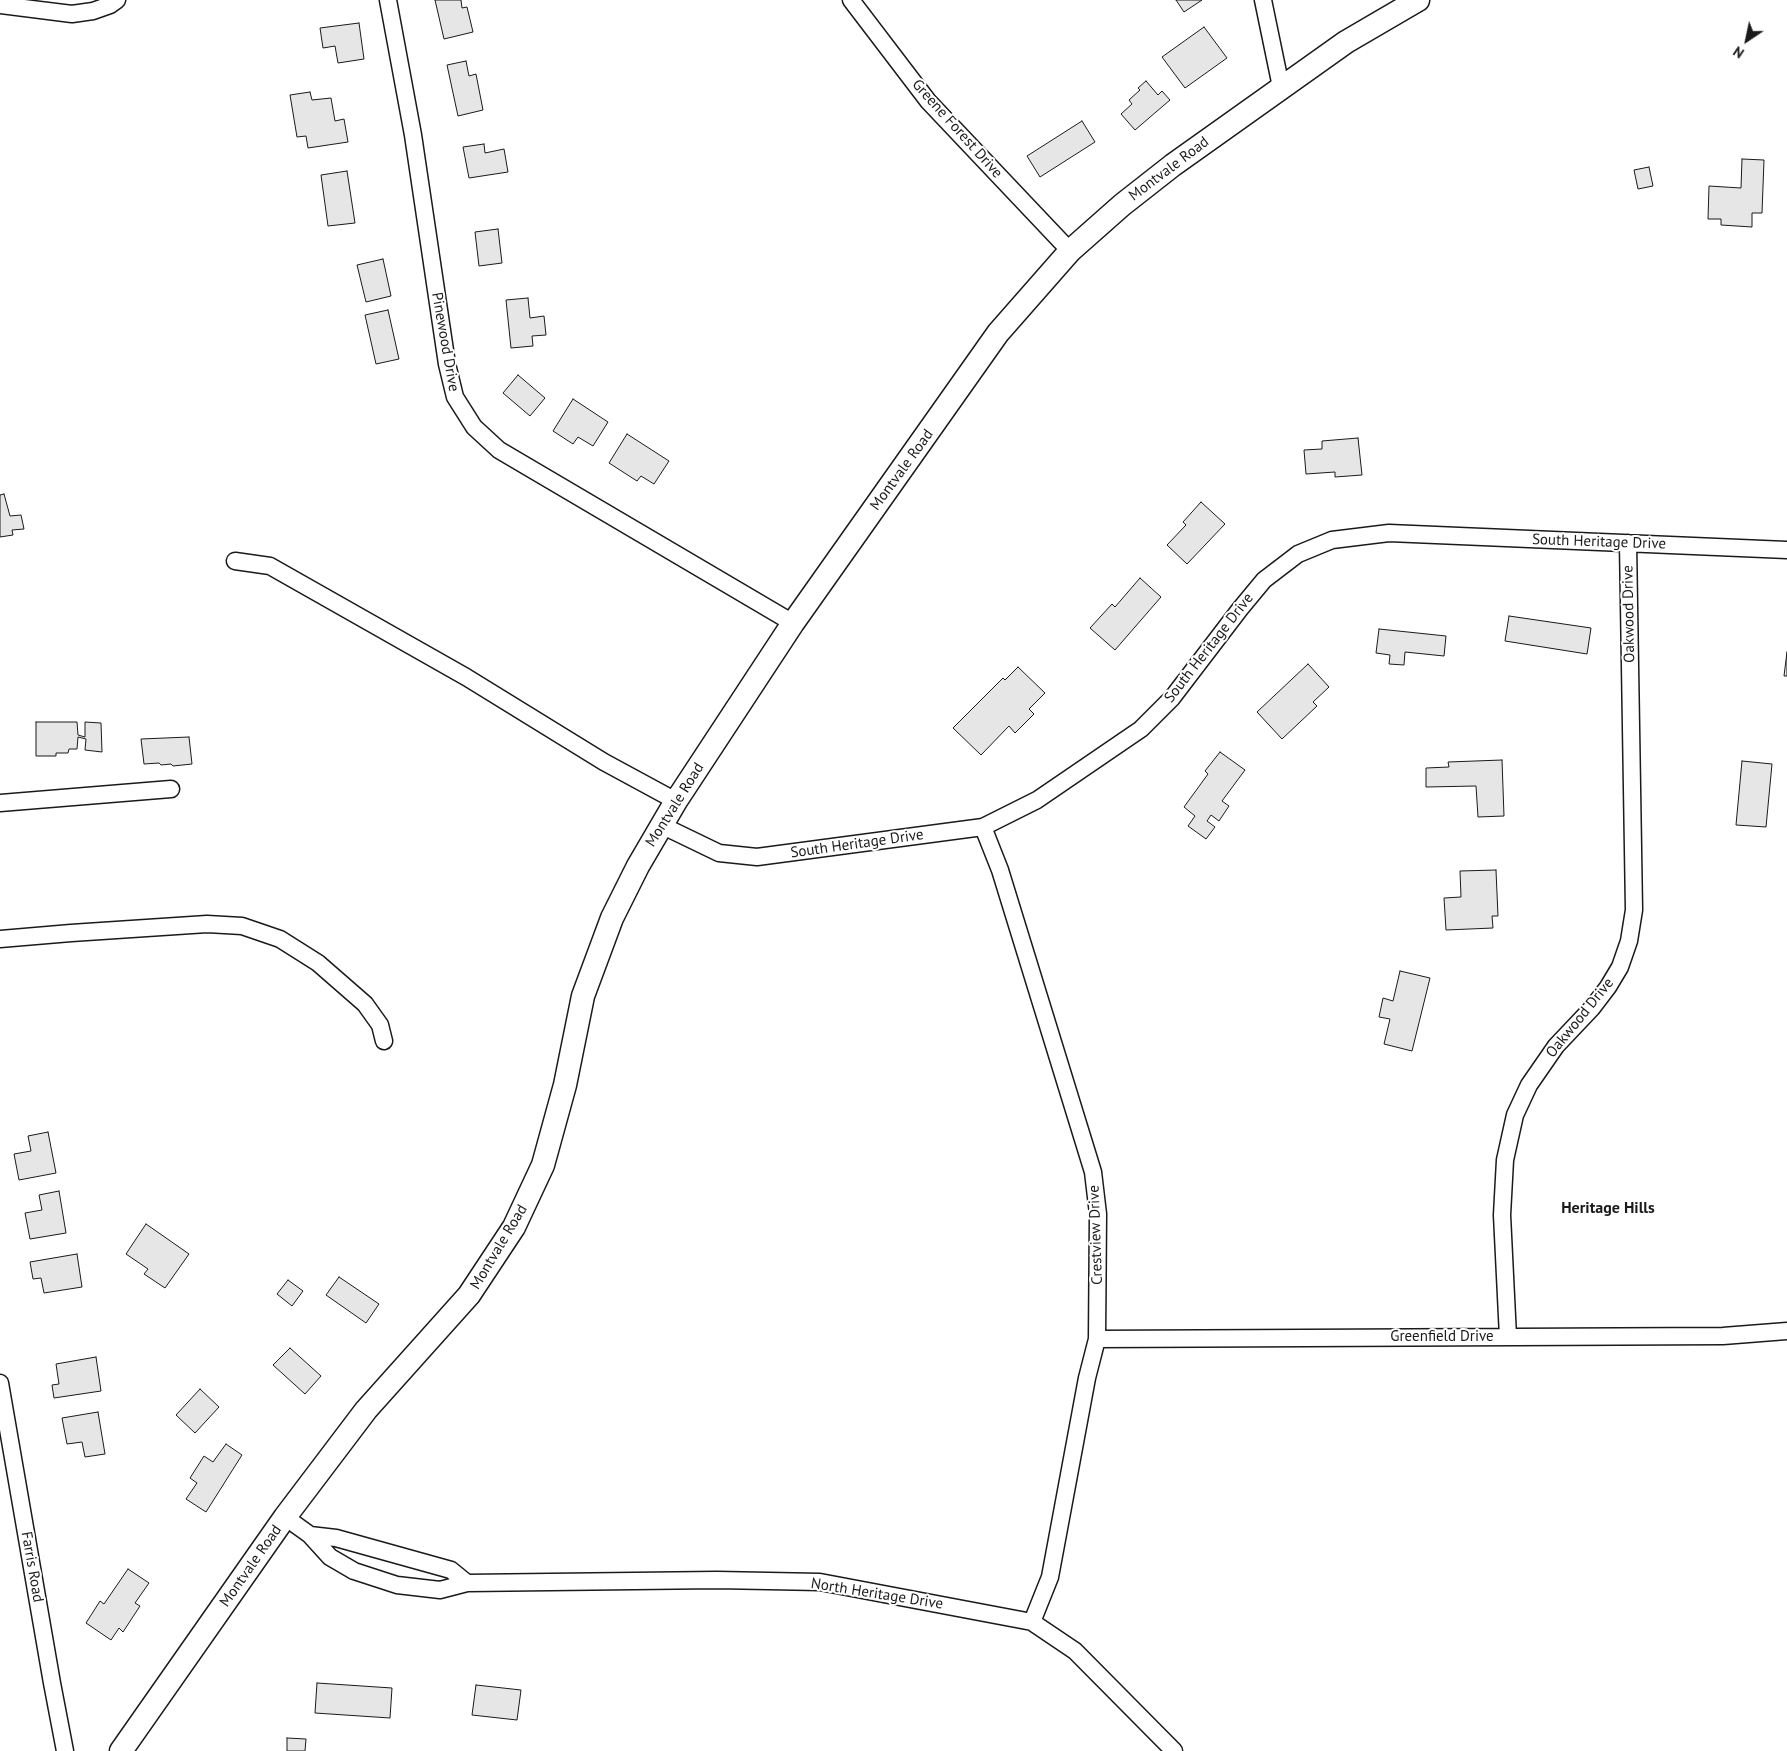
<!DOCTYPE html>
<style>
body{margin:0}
#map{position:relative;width:1787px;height:1751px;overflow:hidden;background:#fff;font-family:"PT Sans",sans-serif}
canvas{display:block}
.north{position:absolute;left:1722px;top:15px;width:50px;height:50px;-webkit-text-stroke:4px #fff;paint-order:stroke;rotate:214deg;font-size:14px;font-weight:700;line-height:20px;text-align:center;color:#1a1a1a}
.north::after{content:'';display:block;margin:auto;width:18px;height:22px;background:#1a1a1a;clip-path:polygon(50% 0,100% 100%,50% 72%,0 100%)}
</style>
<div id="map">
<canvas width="1787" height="1751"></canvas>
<div class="north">N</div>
</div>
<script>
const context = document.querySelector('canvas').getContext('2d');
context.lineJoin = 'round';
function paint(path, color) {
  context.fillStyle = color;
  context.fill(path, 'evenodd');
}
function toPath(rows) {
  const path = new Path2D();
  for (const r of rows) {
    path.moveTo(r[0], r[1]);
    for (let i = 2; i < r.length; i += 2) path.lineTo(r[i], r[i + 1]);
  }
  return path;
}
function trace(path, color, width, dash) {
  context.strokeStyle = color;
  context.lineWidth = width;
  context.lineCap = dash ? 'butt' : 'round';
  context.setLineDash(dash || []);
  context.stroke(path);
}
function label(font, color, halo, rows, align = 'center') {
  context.font = font + ' "PT Sans",sans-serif';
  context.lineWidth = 4;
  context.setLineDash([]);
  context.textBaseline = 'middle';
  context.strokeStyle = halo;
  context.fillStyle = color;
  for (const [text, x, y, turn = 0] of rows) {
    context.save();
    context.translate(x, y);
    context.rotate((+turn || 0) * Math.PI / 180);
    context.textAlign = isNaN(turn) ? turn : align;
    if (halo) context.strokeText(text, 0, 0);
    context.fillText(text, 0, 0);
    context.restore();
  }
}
const building = toPath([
 [435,0,461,0,462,8,467,7,473,32,444,39,435,0],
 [1176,0,1202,0,1184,12,1176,0],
 [359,23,364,59,338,63,335,46,323,48,320,28,359,23],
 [1204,27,1227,58,1185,88,1162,57,1204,27],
 [466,61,469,76,476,74,483,110,458,116,447,65,466,61],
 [1146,81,1158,95,1162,91,1170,100,1135,130,1121,114,1132,104,1129,100,1140,90,1138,88,1146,81],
 [310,92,312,100,331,98,335,121,344,119,348,142,308,148,306,136,297,137,290,95,310,92],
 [1082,121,1095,142,1040,177,1027,156,1082,121],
 [484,144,485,153,504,149,508,172,469,178,463,147,484,144],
 [1742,159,1764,160,1762,213,1752,213,1752,227,1721,225,1721,219,1708,219,1709,186,1741,188,1742,159],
 [1649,167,1653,186,1638,189,1634,170,1649,167],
 [347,171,355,223,328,226,321,175,347,171],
 [498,229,502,263,479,266,475,232,498,229],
 [383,259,391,296,366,302,357,265,383,259],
 [528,298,530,318,544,316,546,335,532,336,533,346,511,348,506,300,528,298],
 [388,310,399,359,376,364,365,315,388,310],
 [518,375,545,398,530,416,503,393,518,375],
 [573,399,608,422,593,446,578,437,573,444,553,431,573,399],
 [627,434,669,461,654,484,641,476,637,481,609,463,627,434],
 [1358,438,1362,475,1335,477,1335,472,1306,474,1304,450,1322,449,1322,441,1358,438],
 [4,494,10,516,21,515,24,529,12,530,13,535,0,537,0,495,4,494],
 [1201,502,1225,524,1187,564,1167,545,1186,525,1183,522,1201,502],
 [1140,578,1161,597,1115,650,1090,628,1112,604,1115,607,1140,578],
 [1509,616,1591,628,1587,654,1505,641,1509,616],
 [1379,629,1446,636,1444,656,1405,652,1404,665,1389,664,1390,655,1376,653,1379,629],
 [1787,652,1787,676,1784,676,1787,652],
 [1308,664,1329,687,1313,702,1317,706,1282,739,1257,712,1308,664],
 [1018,667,1045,693,1029,709,1034,714,1015,733,1009,726,981,755,953,728,1003,678,1005,680,1018,667],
 [36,722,77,722,78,735,85,737,85,722,101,723,102,752,85,750,86,739,78,737,77,749,69,749,68,753,56,753,56,756,36,756,36,722],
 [189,737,192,764,173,766,171,764,161,765,159,763,144,764,141,739,189,737],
 [1220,752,1245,770,1222,801,1229,806,1219,821,1211,815,1207,821,1215,827,1206,839,1188,826,1195,816,1184,807,1208,774,1205,771,1220,752],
 [1502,760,1504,816,1478,817,1476,786,1426,787,1426,768,1449,767,1448,762,1502,760],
 [1742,761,1772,764,1766,827,1736,825,1742,761],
 [1496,870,1498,916,1492,916,1493,928,1446,930,1444,898,1461,897,1460,871,1496,870],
 [1400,971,1430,978,1412,1051,1384,1044,1390,1019,1379,1017,1383,998,1393,1001,1400,971],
 [48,1132,56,1173,19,1180,14,1154,31,1151,28,1136,48,1132],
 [59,1191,66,1233,30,1239,25,1213,42,1210,39,1195,59,1191],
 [146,1224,189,1254,165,1288,144,1274,148,1269,126,1254,146,1224],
 [77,1254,82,1287,44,1293,41,1278,33,1279,30,1262,77,1254],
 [339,1277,379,1304,366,1323,326,1295,339,1277],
 [288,1280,303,1291,292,1306,277,1294,288,1280],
 [290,1348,321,1376,305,1394,273,1365,290,1348],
 [96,1357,101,1391,54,1398,52,1385,59,1384,56,1364,96,1357],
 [200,1389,219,1407,195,1433,176,1415,200,1389],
 [98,1412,105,1454,85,1457,82,1442,67,1444,62,1418,98,1412],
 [226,1444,242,1455,206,1512,186,1499,197,1483,190,1478,204,1456,213,1462,226,1444],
 [128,1569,149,1583,135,1603,140,1606,123,1632,119,1628,111,1640,86,1623,100,1601,104,1604,128,1569],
 [317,1683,392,1688,390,1718,315,1713,317,1683],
 [476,1685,521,1690,517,1720,472,1715,476,1685],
 [287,1738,306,1739,305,1751,287,1751,287,1738]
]);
paint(building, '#e6e6e6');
trace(building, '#1a1a1a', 1);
const street = toPath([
 [388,0,413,135,447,364,455,397,474,427,499,450,793,623],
 [851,0,928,101,1070,251],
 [1263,0,1281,87],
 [0,5,72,14,93,11,110,5,117,0],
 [235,561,270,566,466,677,604,762,676,801],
 [0,803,171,789],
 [661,825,719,853,757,857,983,827,1037,800,1141,729,1172,698,1240,609,1264,580,1298,554,1332,540,1389,533,1787,550],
 [983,827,1000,870,1093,1172,1098,1214,1097,1339,1087,1378,1050,1577,1032,1622],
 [0,939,71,933,207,924,242,926,280,939,318,963,365,1004,380,1025,384,1041],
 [1508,1337,1502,1215,1505,1160,1515,1115,1529,1085,1556,1046,1592,1008,1608,987,1620,967,1629,941,1634,910,1628,543],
 [1097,1339,1723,1336,1787,1331],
 [0,1383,52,1683,65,1751],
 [285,1517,310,1535,330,1557,354,1571,397,1585,440,1590,467,1583,717,1580,820,1582,1032,1622,1075,1651,1174,1751],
 [310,1535,336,1538,451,1570,467,1583]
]);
const secondary = toPath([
 [121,1751,285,1517,366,1410,469,1295,514,1227,543,1165,565,1085,583,996,612,918,638,866,676,801,793,623,998,333,1070,251,1122,205,1173,165,1346,42,1418,0]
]);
trace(street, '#1a1a1a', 19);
trace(secondary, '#1a1a1a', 25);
trace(street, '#fff', 16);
trace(secondary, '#fff', 22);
label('15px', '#1a1a1a', '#fff', [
 ["Greene Forest Drive",957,129,48],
 ["Montvale Road",1169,169,-37],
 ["Pinewood Drive",445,342,80],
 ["Montvale Road",902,470,-54],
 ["South Heritage Drive",1599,542,2],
 ["Oakwood Drive",1629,614,-91],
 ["South Heritage Drive",1209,648,-52],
 ["Montvale Road",675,805,-58],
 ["South Heritage Drive",857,844,-8],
 ["Oakwood Drive",1580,1018,-51],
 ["Crestview Drive",1096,1235,-92],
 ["Montvale Road",499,1247,-59],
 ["Greenfield Drive",1442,1337],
 ["Montvale Road",251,1566,-55],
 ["Farris Road",32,1567,80],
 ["North Heritage Drive",877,1594,9]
]);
label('bold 16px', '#1a1a1a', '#fff', [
 ["Heritage Hills",1608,1208]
]);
</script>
